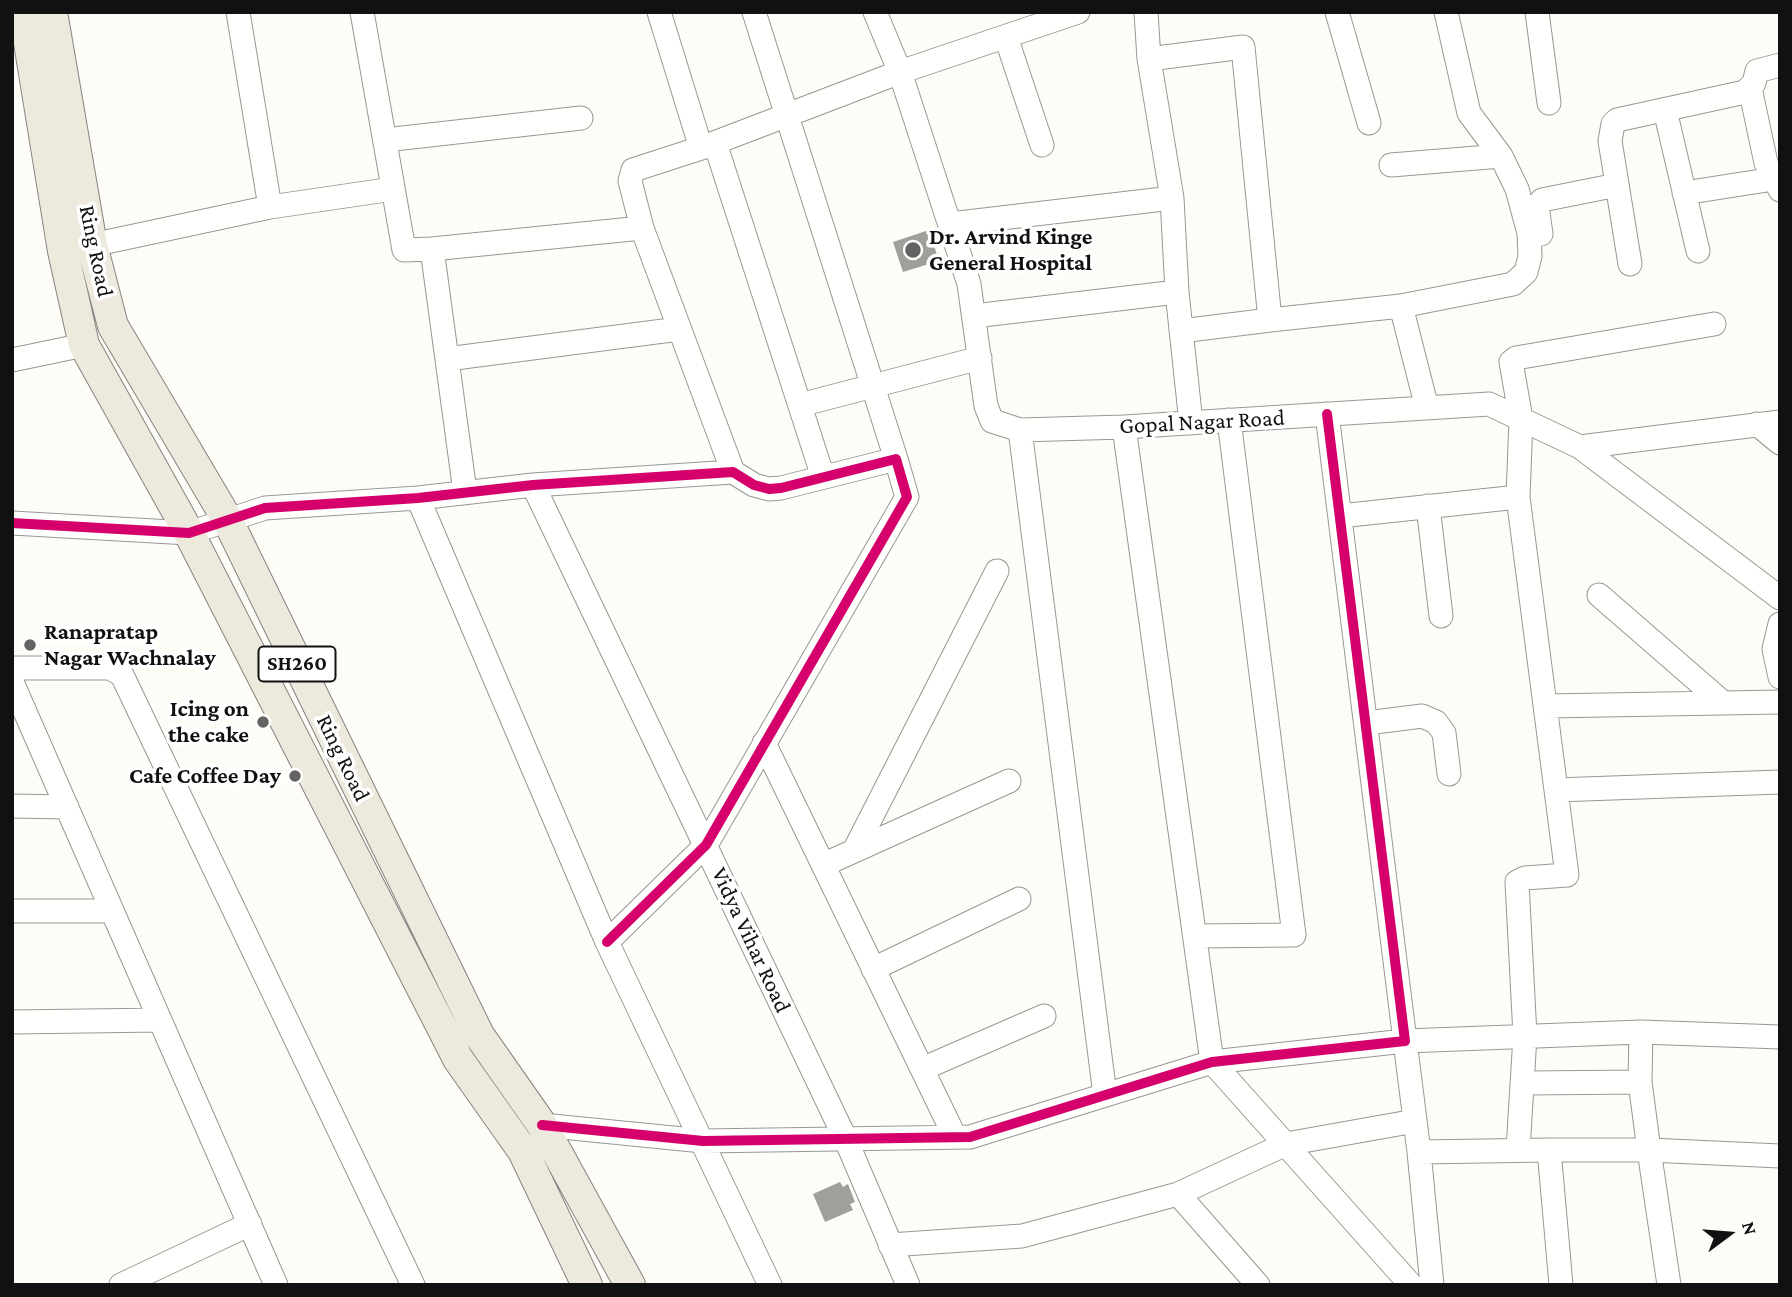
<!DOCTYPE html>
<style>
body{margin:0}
#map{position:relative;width:1792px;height:1297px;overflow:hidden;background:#fdfcf7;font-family:"Crimson Pro",serif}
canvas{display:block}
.frame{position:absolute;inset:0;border:14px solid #111;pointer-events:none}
.north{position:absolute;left:1694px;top:1199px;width:70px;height:70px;-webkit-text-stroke:5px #fff;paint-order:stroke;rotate:74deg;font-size:19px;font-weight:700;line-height:28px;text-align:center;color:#111}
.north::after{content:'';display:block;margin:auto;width:24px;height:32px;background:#111;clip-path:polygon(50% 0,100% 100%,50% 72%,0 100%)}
</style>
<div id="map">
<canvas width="1792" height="1297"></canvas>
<div class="frame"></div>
<div class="north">N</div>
</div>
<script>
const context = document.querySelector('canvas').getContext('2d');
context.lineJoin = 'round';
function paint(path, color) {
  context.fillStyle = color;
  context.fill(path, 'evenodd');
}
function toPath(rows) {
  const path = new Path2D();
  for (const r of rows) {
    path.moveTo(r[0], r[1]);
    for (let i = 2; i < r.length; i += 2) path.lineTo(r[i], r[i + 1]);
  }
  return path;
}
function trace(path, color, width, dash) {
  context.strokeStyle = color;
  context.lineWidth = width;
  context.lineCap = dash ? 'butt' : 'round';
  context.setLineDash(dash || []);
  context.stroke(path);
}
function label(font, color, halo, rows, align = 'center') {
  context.font = font + ' "Crimson Pro",serif';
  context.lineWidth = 7;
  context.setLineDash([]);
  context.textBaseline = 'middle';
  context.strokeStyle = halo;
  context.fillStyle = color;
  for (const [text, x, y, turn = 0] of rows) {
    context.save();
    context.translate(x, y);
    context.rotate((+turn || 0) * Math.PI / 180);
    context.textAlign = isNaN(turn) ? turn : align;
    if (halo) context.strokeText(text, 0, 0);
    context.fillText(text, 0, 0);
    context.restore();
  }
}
paint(toPath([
 [929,230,939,261,903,272,893,242],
 [840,1182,843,1187,848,1184,855,1202,850,1204,853,1210,825,1222,813,1194]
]), '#a19f9c');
const minor = toPath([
 [238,12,270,207],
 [362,12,404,250,432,249,465,492],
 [659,12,701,148],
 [754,12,896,459],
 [875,12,900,72,969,284,986,406,992,421,1020,430,1124,427,1489,404,1580,447,1780,598],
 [1146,12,1149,59,1172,198,1177,292],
 [1337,12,1369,123],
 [1537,12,1549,103],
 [1006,37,1042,145],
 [1149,59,1243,47,1270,320,1401,306,1513,284,1526,272,1530,256,1529,233,1517,189,1501,156,1469,113,1446,12],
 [1750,88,1766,163,1780,190],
 [1665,110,1698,251],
 [385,140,581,118],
 [715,143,823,477],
 [1391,165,1501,156],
 [1684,193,1780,178],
 [950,224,1172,198],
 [1541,234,1537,206,1542,200,1617,185],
 [92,245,270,207,393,189],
 [432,249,642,228],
 [1630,264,1610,141,1613,124,1617,120,1745,92,1754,83,1757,71,1780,65],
 [1401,306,1427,408],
 [974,316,1177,292,1191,423],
 [1181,331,1270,320],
 [447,359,679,329],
 [12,360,84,345],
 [800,405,980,358],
 [1757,424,1780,443],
 [1124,427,1212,1062,1411,1285],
 [1020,430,1105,1095],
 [1580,447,1780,422],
 [733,472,642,228,630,181,633,170,701,148,900,72,1078,12],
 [533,485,846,1140,908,1285],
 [418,498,607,942,770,1285],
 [1428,506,1441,616],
 [1340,516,1518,497,1521,419,1511,362,1516,358,1714,324],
 [12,523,189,533,265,508,418,498,533,485,733,472,754,485,769,489,781,488,896,459,907,497,706,845,607,942],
 [1599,595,1721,701],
 [1780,624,1774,649,1780,677],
 [12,668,110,668,122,675,413,1285],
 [12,682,276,1285],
 [1546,706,1780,702],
 [1367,723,1422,716,1436,722,1444,733,1449,774],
 [764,743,955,1137],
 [1556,790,1780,782],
 [12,806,67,807],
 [854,851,997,571],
 [823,865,1009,781],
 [12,911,112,911],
 [1195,936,1294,935,1229,420],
 [873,969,1019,899],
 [12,1022,160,1020],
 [1641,1032,1640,1082,1649,1150,1780,1156],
 [922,1069,1044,1016],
 [1525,1083,1640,1082],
 [542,1125,703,1141,970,1137,1212,1062,1405,1041,1327,414],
 [1518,1150,1525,1036,1517,882,1525,878,1567,875,1518,497],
 [1549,1150,1649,1150,1669,1285],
 [1419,1152,1432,1285],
 [1178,1194,1258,1285],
 [890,1245,1022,1236,1178,1194,1286,1144,1415,1121],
 [121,1285,250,1224],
 [1561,1285,1549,1150,1419,1152,1405,1041,1641,1032,1780,1037]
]);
const major = toPath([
 [24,12,63,251,84,345,189,533,458,1059,523,1151,587,1285],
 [52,12,92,245,113,326,227,519,479,1035,542,1125,630,1285]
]);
trace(minor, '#979795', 25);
trace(major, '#858482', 32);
trace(minor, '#fffffe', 23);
trace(major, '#ede9dc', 30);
trace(toPath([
 [12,523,189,533,265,508,418,498,533,485,733,472,754,485,769,489,781,488,896,459,907,497,706,845,607,942],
 [542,1125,703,1141,970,1137,1212,1062,1405,1041,1327,414]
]), '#d6006c', 10);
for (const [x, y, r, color] of [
 [913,250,9,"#646362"],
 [30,645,7,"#646362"],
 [263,722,7,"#646362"],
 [295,776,7,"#646362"]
]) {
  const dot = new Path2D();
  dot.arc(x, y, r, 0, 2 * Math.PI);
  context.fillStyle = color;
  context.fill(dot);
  trace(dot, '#fff', 2.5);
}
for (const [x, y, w] of [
 [297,664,77]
]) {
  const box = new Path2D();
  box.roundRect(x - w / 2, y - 17.5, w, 35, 5);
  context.fillStyle = '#fff';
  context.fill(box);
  trace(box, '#111', 2);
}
label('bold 21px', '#111', null, [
 ["SH260",297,664]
]);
label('bold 23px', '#111', '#fff', [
 ["Dr. Arvind Kinge",929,237],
 ["General Hospital",929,263],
 ["Ranapratap",44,632],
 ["Nagar Wachnalay",44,658],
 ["Icing on",249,709,"right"],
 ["the cake",249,735,"right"],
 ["Cafe Coffee Day",281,776,"right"]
], 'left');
label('23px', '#111', '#fff', [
 ["Ring Road",96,251,78],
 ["Gopal Nagar Road",1202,422,-3],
 ["Ring Road",343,758,64],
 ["Vidya Vihar Road",751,940,65]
]);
</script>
